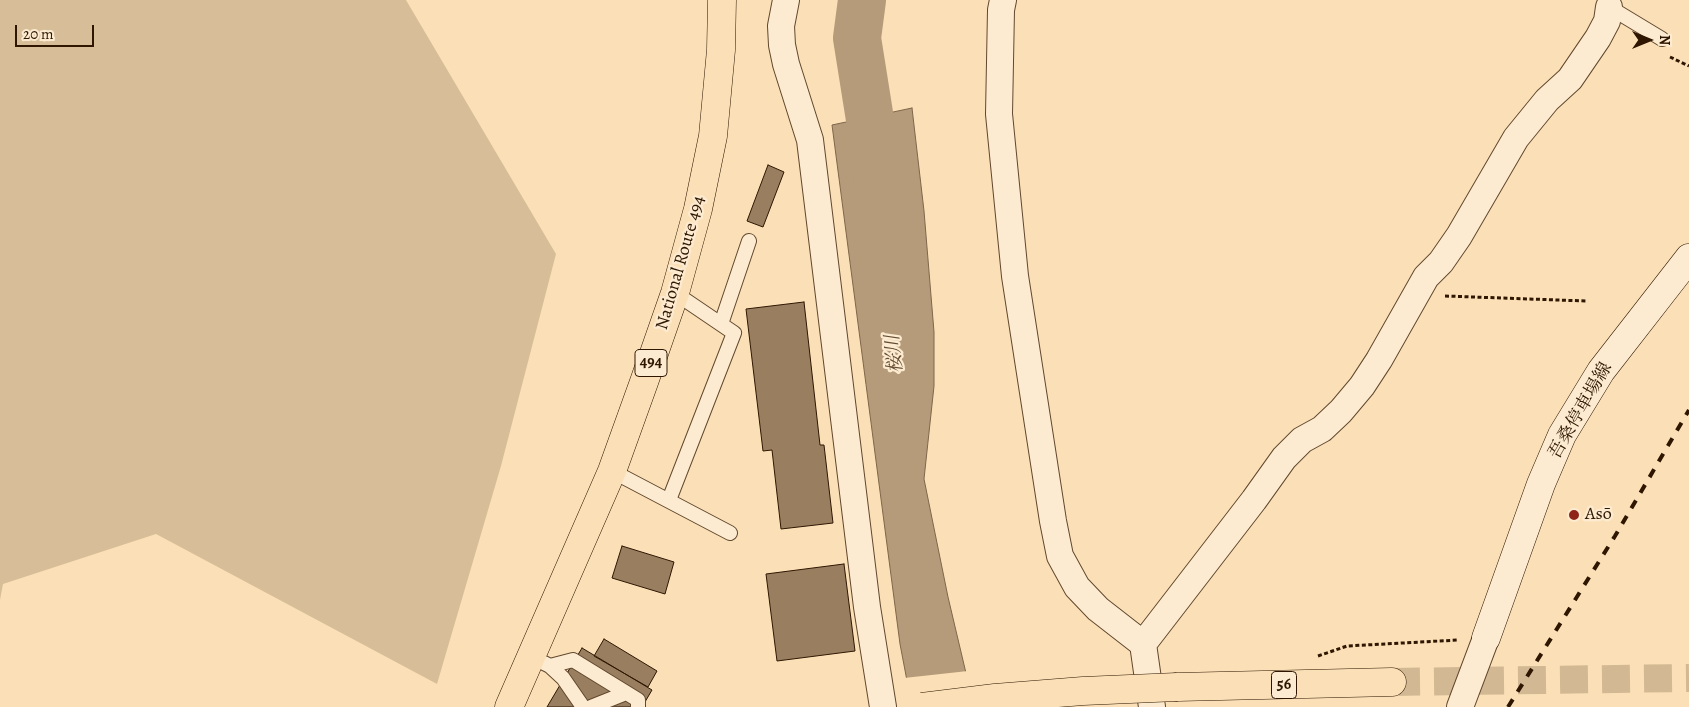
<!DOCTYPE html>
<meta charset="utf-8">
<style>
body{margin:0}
#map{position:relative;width:1689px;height:707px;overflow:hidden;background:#fbe0b7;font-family:Alegreya,serif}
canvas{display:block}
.north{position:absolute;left:1624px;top:15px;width:50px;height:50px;-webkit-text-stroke:4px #fcebd0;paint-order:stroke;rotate:90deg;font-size:14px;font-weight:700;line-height:20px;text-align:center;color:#2e1601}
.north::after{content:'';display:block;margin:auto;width:18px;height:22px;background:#2e1601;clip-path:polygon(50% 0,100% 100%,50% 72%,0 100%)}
.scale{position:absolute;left:15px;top:25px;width:79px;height:22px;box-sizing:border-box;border:2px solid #2e1601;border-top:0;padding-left:6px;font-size:15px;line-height:18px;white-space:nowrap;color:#2e1601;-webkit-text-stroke:4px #fcebd0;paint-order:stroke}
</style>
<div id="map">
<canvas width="1689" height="707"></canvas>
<div class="north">N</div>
<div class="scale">20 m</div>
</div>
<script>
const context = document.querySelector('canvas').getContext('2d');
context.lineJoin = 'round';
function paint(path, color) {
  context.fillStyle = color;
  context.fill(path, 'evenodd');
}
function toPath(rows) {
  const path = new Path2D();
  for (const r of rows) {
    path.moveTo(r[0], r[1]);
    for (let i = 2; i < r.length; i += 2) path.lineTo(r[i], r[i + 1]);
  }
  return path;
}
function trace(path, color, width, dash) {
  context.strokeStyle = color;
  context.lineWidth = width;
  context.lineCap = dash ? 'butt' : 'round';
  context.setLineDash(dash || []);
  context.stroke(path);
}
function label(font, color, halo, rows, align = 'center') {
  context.font = font + ' Alegreya,"Noto Serif JP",serif';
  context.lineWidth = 4.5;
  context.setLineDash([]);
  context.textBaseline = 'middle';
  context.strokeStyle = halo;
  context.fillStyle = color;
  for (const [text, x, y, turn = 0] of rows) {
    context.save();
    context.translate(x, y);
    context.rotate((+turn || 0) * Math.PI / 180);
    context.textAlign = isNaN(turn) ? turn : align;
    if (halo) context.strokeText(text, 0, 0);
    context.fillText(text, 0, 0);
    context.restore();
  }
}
paint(toPath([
 [0,0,406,0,556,254,501,466,437,684,156,534,3,584,0,600]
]), '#d8be98');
const water = toPath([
 [912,108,924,211,934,332,934,386,924,479,948,597,974,707,912,707,900,644,832,125,912,108]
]);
paint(water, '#b59b79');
trace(water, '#7f6649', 1);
paint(toPath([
 [968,671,977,707,910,707,904,678]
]), '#fbe0b7');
trace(toPath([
 [862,0,857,38,875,151,878,182]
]), '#b59b79', 48);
const building = toPath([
 [768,165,784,172,763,227,747,221,768,165],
 [804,302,820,445,824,445,833,523,781,529,772,450,763,451,746,309,804,302],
 [622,546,674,562,665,594,612,578,622,546],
 [844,564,855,651,777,661,766,574,844,564],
 [604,639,657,671,648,687,594,656,604,639],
 [582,648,652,690,642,707,547,707,582,648]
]);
paint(building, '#997f60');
trace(building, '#2e1601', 1);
trace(toPath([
 [1392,682,1689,678]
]), '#d2b893', 28, [28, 14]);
const lane = toPath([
 [1609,7,1662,39],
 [721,324,749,241],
 [612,471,730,533],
 [669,500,734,333,675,293],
 [544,663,550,666,563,678,583,707],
 [550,666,573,660,638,700,638,707],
 [591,707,626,693]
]);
const street = toPath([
 [786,0,781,26,782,45,786,64,810,140,867,607,883,707],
 [1003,0,1001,10,999,114,1015,276,1053,521,1060,556,1077,587,1098,609,1143,644,1152,707],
 [1143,644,1254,500,1284,458,1302,440,1322,429,1341,411,1362,386,1379,360,1426,277,1441,262,1459,236,1516,138,1547,100,1570,79,1598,38,1607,21,1609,7],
 [1460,707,1486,638]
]);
const secondary = toPath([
 [1486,638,1541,484,1562,435,1601,371,1689,258]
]);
const highway = toPath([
 [1177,687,1392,682],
 [509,707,612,471,644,382,675,293,698,209,713,136,721,50,722,0]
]);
trace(lane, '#61482e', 16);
trace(street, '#61482e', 28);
trace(secondary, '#2e1601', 29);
trace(highway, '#2e1601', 29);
trace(toPath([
 [1670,57,1689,66],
 [1445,296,1586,301],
 [1318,656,1347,646,1458,640]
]), '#2e1601', 3, [4, 2.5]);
trace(lane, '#fcebd0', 14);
trace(street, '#fcebd0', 26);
trace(secondary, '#fcebd0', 28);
trace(highway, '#fbe0b7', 28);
trace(toPath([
 [1508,707,1615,536,1689,410]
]), '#2e1601', 4, [9, 9]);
const highwayBridge = toPath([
 [922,707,995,698,1083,691,1177,687]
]);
trace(highwayBridge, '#2e1601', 29, []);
trace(highwayBridge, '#fbe0b7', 28);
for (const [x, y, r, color] of [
 [1574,515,6,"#8f2418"]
]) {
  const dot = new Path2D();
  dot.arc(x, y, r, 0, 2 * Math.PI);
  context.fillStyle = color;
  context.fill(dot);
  trace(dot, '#fcebd0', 2);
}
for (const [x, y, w] of [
 [651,363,32],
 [1284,685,25]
]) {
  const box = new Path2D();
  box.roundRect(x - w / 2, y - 13.5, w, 27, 4);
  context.fillStyle = '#fcebd0';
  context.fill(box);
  trace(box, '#2e1601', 1);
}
label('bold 16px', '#2e1601', null, [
 ["494",651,363],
 ["56",1284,685]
]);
label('18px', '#2e1601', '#fcebd0', [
 ["National Route 494",681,263,-74],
 ["吾桑停車場線",1581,411,-60]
]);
label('18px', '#2e1601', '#fcebd0', [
 ["Asō",1585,515]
], 'left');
label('italic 19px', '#644b31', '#fcebd0', [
 ["桜川",895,354,-96]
]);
</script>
